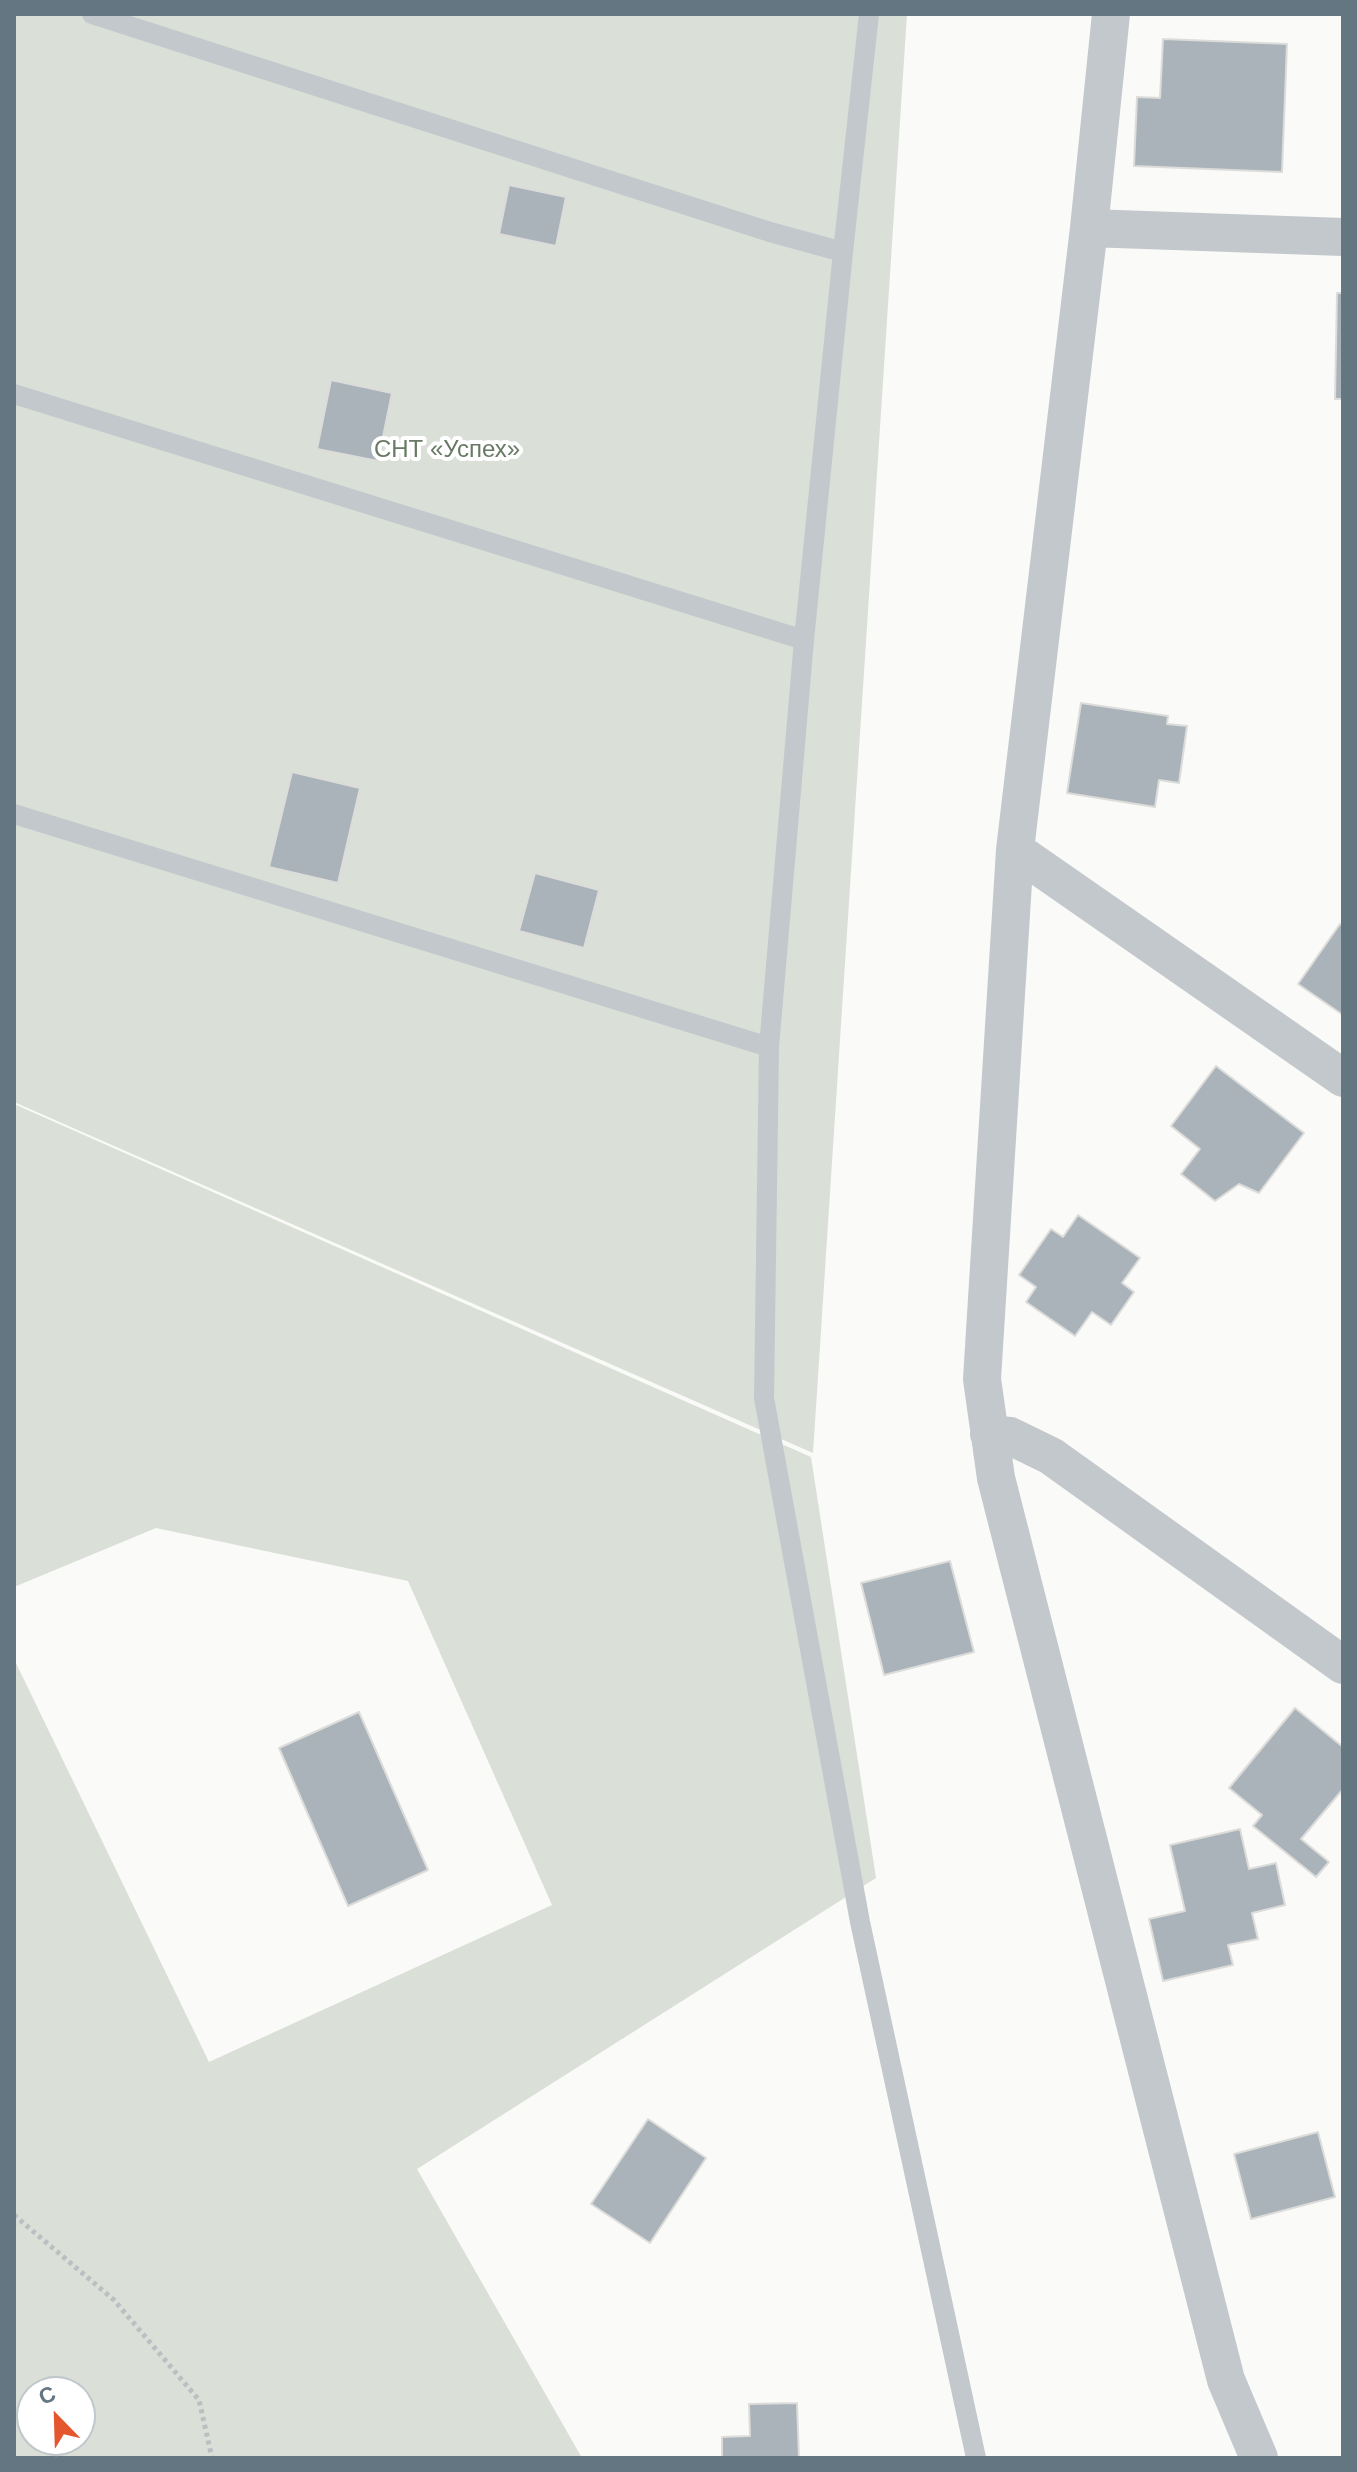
<!DOCTYPE html>
<meta charset="utf-8">
<style>
body{margin:0}
#map{position:relative;width:1357px;height:2472px;overflow:hidden;background:#fafaf8;font-family:Helvetica,sans-serif}
canvas{display:block}
.frame{position:absolute;inset:0;border:16px solid #657683;pointer-events:none}
.north{position:absolute;left:16px;top:2376px;width:80px;height:80px;box-sizing:border-box;background:#fff;border:2px solid #c1c8cd;border-radius:50%;rotate:337deg;font-size:22px;font-weight:700;line-height:32px;text-align:center;color:#657683}
.north::after{content:'';display:block;margin:auto;width:28px;height:36px;background:#e4572e;clip-path:polygon(50% 0,100% 100%,50% 72%,0 100%)}
</style>
<div id="map">
<canvas width="1357" height="2472"></canvas>
<div class="frame"></div>
<div class="north">С</div>
</div>
<script>
const context = document.querySelector('canvas').getContext('2d');
context.lineJoin = 'round';
function paint(path, color) {
  context.fillStyle = color;
  context.fill(path, 'evenodd');
}
function toPath(rows) {
  const path = new Path2D();
  for (const r of rows) {
    path.moveTo(r[0], r[1]);
    for (let i = 2; i < r.length; i += 2) path.lineTo(r[i], r[i + 1]);
  }
  return path;
}
function trace(path, color, width, dash) {
  context.strokeStyle = color;
  context.lineWidth = width;
  context.lineCap = dash ? 'butt' : 'round';
  context.setLineDash(dash || []);
  context.stroke(path);
}
function label(font, color, halo, rows, align = 'center') {
  context.font = font + ' Helvetica,sans-serif';
  context.lineWidth = 8;
  context.setLineDash([]);
  context.textBaseline = 'middle';
  context.strokeStyle = halo;
  context.fillStyle = color;
  for (const [text, x, y, turn = 0] of rows) {
    context.save();
    context.translate(x, y);
    context.rotate((+turn || 0) * Math.PI / 180);
    context.textAlign = isNaN(turn) ? turn : align;
    if (halo) context.strokeText(text, 0, 0);
    context.fillText(text, 0, 0);
    context.restore();
  }
}
paint(toPath([
 [14,14,907,14,813,1453,14,1102],
 [14,1104,811,1457,876,1878,417,2169,582,2458,14,2458,14,1659,209,2062,552,1905,408,1581,156,1528,14,1587],
 [32,2392,80,2392,80,2440,32,2440]
]), '#dadfd7');
const building = toPath([
 [1163,39,1287,44,1282,172,1134,166,1137,97,1160,98,1163,39],
 [509,185,566,197,556,246,499,234,509,185],
 [1337,293,1343,293,1343,399,1335,399,1337,293],
 [331,380,392,393,378,461,317,449,331,380],
 [1081,703,1168,716,1167,724,1187,726,1179,783,1159,780,1155,807,1067,793,1081,703],
 [292,772,360,788,338,883,269,867,292,772],
 [535,873,599,890,584,948,519,931,535,873],
 [1340,924,1343,926,1343,1015,1298,984,1340,924],
 [1216,1066,1304,1133,1259,1193,1239,1184,1215,1201,1181,1174,1200,1149,1171,1126,1216,1066],
 [1078,1215,1140,1258,1122,1283,1134,1292,1111,1325,1092,1312,1075,1336,1026,1302,1036,1287,1019,1275,1051,1229,1063,1237,1078,1215],
 [950,1561,974,1652,884,1675,861,1583,950,1561],
 [1295,1708,1343,1747,1343,1789,1301,1839,1329,1862,1316,1877,1253,1826,1262,1815,1229,1788,1295,1708],
 [359,1712,428,1870,348,1906,279,1748,359,1712],
 [1240,1829,1249,1869,1276,1863,1285,1905,1252,1913,1258,1939,1228,1945,1233,1965,1163,1981,1149,1919,1185,1911,1170,1845,1240,1829],
 [648,2119,706,2158,650,2243,591,2204,648,2119],
 [1318,2132,1335,2197,1251,2219,1234,2154,1318,2132],
 [797,2403,799,2458,722,2458,722,2437,750,2436,749,2404,797,2403]
]);
paint(building, '#aab3b9');
trace(building, '#dcdcda', 2);
trace(toPath([
 [14,2215,114,2300,199,2400,212,2458]
]), '#bbbfc2', 5, [4, 4]);
trace(toPath([
 [92,14,770,232,843,252,804,640,769,1047,764,1398,860,1922,976,2458],
 [843,252,869,14],
 [14,394,804,640],
 [14,814,769,1047]
]), '#c3c8cc', 20);
trace(toPath([
 [1111,14,1089,228,1015,850,982,1379,996,1478,1226,2380,1259,2458],
 [1089,228,1343,237],
 [1015,850,1343,1078],
 [989,1434,1010,1436,1051,1456,1343,1665]
]), '#c3c8cc', 38);
label('24px', '#687a64', '#fff', [
 ["СНТ «Успех»",447,450]
]);
</script>
